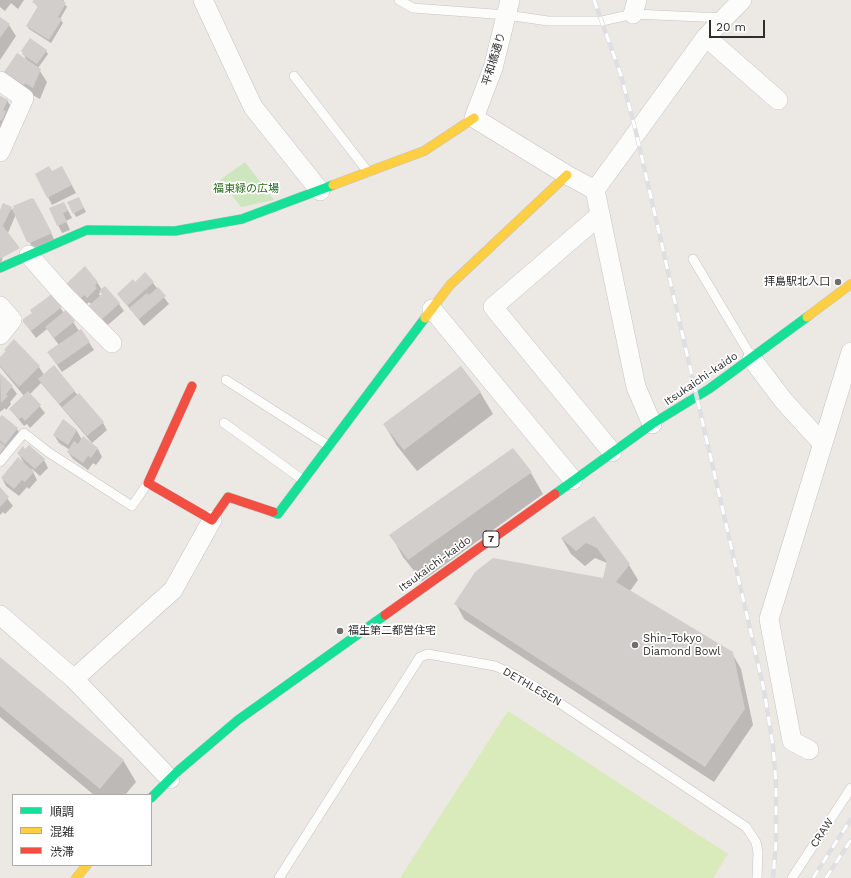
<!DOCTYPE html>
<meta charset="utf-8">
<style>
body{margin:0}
#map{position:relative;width:851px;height:878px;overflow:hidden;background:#ece8e4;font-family:"Work Sans","Noto Sans JP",sans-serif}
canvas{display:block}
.legend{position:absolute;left:12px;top:794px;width:140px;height:72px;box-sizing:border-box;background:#fff;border:1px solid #ababab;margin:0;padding:5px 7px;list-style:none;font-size:12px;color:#2e2e2e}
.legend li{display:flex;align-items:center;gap:8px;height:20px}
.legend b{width:20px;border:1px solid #ababab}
.scale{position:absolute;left:709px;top:20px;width:56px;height:18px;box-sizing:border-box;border:2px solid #2e2e2e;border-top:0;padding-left:5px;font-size:12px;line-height:14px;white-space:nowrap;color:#2e2e2e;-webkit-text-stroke:3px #fff;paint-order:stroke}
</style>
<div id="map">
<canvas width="851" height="878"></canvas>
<ul class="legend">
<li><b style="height:5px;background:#16e098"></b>順調</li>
<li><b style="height:5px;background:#ffcf43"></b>混雑</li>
<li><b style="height:5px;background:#f24e42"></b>渋滞</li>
</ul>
<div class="scale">20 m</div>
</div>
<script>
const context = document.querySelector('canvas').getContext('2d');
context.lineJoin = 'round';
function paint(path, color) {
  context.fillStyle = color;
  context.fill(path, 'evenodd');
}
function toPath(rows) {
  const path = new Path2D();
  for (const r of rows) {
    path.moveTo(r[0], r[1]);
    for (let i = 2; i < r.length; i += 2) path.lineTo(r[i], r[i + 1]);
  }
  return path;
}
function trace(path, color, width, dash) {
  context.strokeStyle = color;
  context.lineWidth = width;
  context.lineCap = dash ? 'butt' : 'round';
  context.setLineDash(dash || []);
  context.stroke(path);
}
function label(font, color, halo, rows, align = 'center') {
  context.font = font + ' "Work Sans","Noto Sans JP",sans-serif';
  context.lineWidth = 3.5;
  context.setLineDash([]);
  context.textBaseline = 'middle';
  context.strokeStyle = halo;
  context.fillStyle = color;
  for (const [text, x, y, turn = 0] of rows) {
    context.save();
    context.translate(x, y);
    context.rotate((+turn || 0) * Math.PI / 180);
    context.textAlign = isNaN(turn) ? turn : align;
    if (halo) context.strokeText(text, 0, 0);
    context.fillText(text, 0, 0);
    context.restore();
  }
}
paint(toPath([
 [245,162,274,200,241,207,220,180]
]), '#cee6be');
paint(toPath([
 [508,711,728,854,713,878,400,878]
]), '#d9eabb');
paint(toPath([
 [0,0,24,0,18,9,11,3,5,11,0,7],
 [35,0,64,0,63,2,67,7,60,19,63,23,51,43,29,29,27,26,38,7,34,2],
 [0,18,9,25,16,36,0,60],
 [22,51,46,51,48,54,38,68,47,82,40,99,12,84,5,72,27,61],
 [0,97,7,100,16,116,0,155],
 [62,167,76,193,52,205,48,197,52,172],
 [80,201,86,212,76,217,74,213],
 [64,203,72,218,66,221,70,230,62,233,50,209],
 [38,207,55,241,33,249,16,214,8,233,0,269,0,212,11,208,12,210],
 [97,282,102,290,119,304,124,311,102,330,91,304,89,302,83,308,70,293],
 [101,291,103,294,100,296,99,294],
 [134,283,153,283,169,304,144,326,118,294],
 [51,295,64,313,66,311,79,331,81,330,94,350,62,372,53,359,59,345,47,329,36,338,24,322],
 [5,350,39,367,44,375,74,391,103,423,107,430,92,443,41,383,30,394,45,413,30,428,27,424,24,426,10,409,24,396,0,367,0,358,6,352],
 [0,375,12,387,17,394,10,402,11,404,6,410,5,408,0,412],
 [480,392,493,414,417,471,397,446,384,424],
 [0,418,17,429,22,437,10,451,4,447,9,455,0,465],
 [64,421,77,431,82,440,83,438,98,449,102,457,96,465,93,463,88,470,73,459,68,452,70,450,59,443,54,435],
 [18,453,44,460,48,468,40,476,31,468,37,480,29,489,27,487,19,496,6,486,2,478,24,463],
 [531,473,543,494,422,581,403,557,391,535],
 [0,489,13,506,5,514,3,512,0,515],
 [593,518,629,565,638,580,630,591,732,653,741,669,753,725,714,782,464,619,456,604,603,580,607,563,595,558,585,566,571,554,562,539],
 [0,658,123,760,136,782,125,795,94,795,0,717]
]), '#0003');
paint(toPath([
 [34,0,62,0,66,3,58,17,62,19,49,40,26,26,38,6,32,2],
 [0,17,10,24,0,38],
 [30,38,47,50,37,64,22,54,23,52,21,51],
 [17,53,41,69,33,88,25,83,24,85,4,72],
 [0,96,8,100,3,110,6,111,2,121,0,120],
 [49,166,52,171,62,166,72,185,47,198,35,174],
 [79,197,84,208,73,214,67,202],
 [32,198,34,199,52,233,30,243,27,242,12,209,14,208,13,206],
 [64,202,68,211,63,213,67,222,57,226,49,208],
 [3,203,12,207,3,226,20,248,0,259,0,210],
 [85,266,98,282,95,286,97,288,87,298,84,295,78,301,65,285],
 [145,272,154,282,127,306,117,294,133,279,135,282],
 [105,286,120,303,98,323,85,309,102,294,99,291],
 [158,287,166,296,139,319,129,308,147,293,149,295],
 [52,294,62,307,31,331,23,322,23,319,32,313,30,310],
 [66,310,75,321,54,338,45,327],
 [81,329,90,342,57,365,47,352],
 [14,339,40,366,19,387,0,366,0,357,6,351,4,350],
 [54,365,75,391,59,404,38,379],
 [461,366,481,392,404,450,383,424],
 [0,373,13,386,6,394,8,396,1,403],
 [28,391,41,405,25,421,22,417,19,419,9,409],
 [79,393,104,422,87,436,62,407],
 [2,415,18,428,5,445,0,440,0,417],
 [63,419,77,430,68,445,53,435],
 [83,436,98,448,91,458,88,456,83,463,67,452,74,441,78,444],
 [0,442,5,446,0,453],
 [29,445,45,459,35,469,17,453,23,446,25,449],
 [513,448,532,472,408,560,389,535],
 [18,457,34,472,25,482,22,480,14,489,1,478],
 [0,487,9,497,0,507],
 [594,516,630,564,616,582,733,652,745,709,705,767,454,604,475,572,493,558,603,578,607,562,597,548,586,543,576,551,561,538],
 [0,657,124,760,100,789,0,706]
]), '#d1cecb');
const lane = toPath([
 [399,0,413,8,507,15,548,21,602,21,633,14,724,18],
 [294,76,368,172],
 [693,259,752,358],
 [226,380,329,446],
 [224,423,303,480],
 [0,462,24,433,48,452,132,506,148,483],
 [279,878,420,657,428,654,495,666,515,675,534,686,746,827,756,842,758,852,757,878],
 [792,878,851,788]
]);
const street = toPath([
 [203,0,253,107,320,191],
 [510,0,493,68,474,118,567,175,595,190],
 [633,14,637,0],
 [706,37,778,100],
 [0,81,24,98,0,152],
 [600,215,493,307,612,452],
 [29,255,64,295,112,343],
 [0,306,12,320,0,335],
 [432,309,573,480],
 [752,359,783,400,822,443],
 [652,424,636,387,595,190,706,37,742,0],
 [0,615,74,679,170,779],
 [74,679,173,590,212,520],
 [809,750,792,741,769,619,851,352]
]);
const fast = toPath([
 [0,268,87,230,175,231,242,219,333,185],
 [555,494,652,424,709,389,807,317],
 [273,512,278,514,425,318],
 [151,798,178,771,238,720,385,615]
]);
const slow = toPath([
 [333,185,424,151,474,118],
 [807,317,851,284],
 [425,318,450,285,567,175],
 [76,878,87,865]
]);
const jam = toPath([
 [192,386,148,483,212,520,228,497,273,512],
 [385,615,555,494]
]);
trace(lane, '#c5c4c5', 10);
trace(street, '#c5c4c5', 20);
trace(fast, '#c5c4c5', 10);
trace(slow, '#c5c4c5', 10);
trace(jam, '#c5c4c5', 10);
trace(lane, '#fcfcfb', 9);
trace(street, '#fcfcfb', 19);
trace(fast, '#16e098', 9);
trace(slow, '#ffcf43', 9);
trace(jam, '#f24e42', 9);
const rail = toPath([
 [594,0,621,75,636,132,764,690,773,746,776,783,776,842,773,878],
 [813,878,851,819],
 [826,878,851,840]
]);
trace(rail, '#dfdfe1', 4.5);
trace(rail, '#fff', 3, [9]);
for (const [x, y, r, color] of [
 [838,282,4,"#706f6e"],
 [340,631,4,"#706f6e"],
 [635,645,4,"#706f6e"]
]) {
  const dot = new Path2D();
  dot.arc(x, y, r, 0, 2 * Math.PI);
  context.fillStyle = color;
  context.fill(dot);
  trace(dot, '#fff', 1.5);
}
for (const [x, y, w] of [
 [491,539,16]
]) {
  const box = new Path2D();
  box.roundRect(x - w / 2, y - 8, w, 16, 3);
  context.fillStyle = '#fff';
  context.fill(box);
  trace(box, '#2e2e2e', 1);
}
label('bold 10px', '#2e2e2e', null, [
 ["7",491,539]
]);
label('11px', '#2e2e2e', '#fff', [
 ["平和橋通り",494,59,-73],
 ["Itsukaichi-kaido",701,379,-34],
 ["Itsukaichi-kaido",435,564,-36],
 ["DETHLESEN",532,687,30],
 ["CRAW",822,833,-57]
]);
label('11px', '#2c6e1b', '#fff', [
 ["福東緑の広場",246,189]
]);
label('11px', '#2e2e2e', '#fff', [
 ["拝島駅北入口",830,282,"right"],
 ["福生第二都営住宅",348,631],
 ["Shin-Tokyo",643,639],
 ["Diamond Bowl",643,652]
], 'left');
</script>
